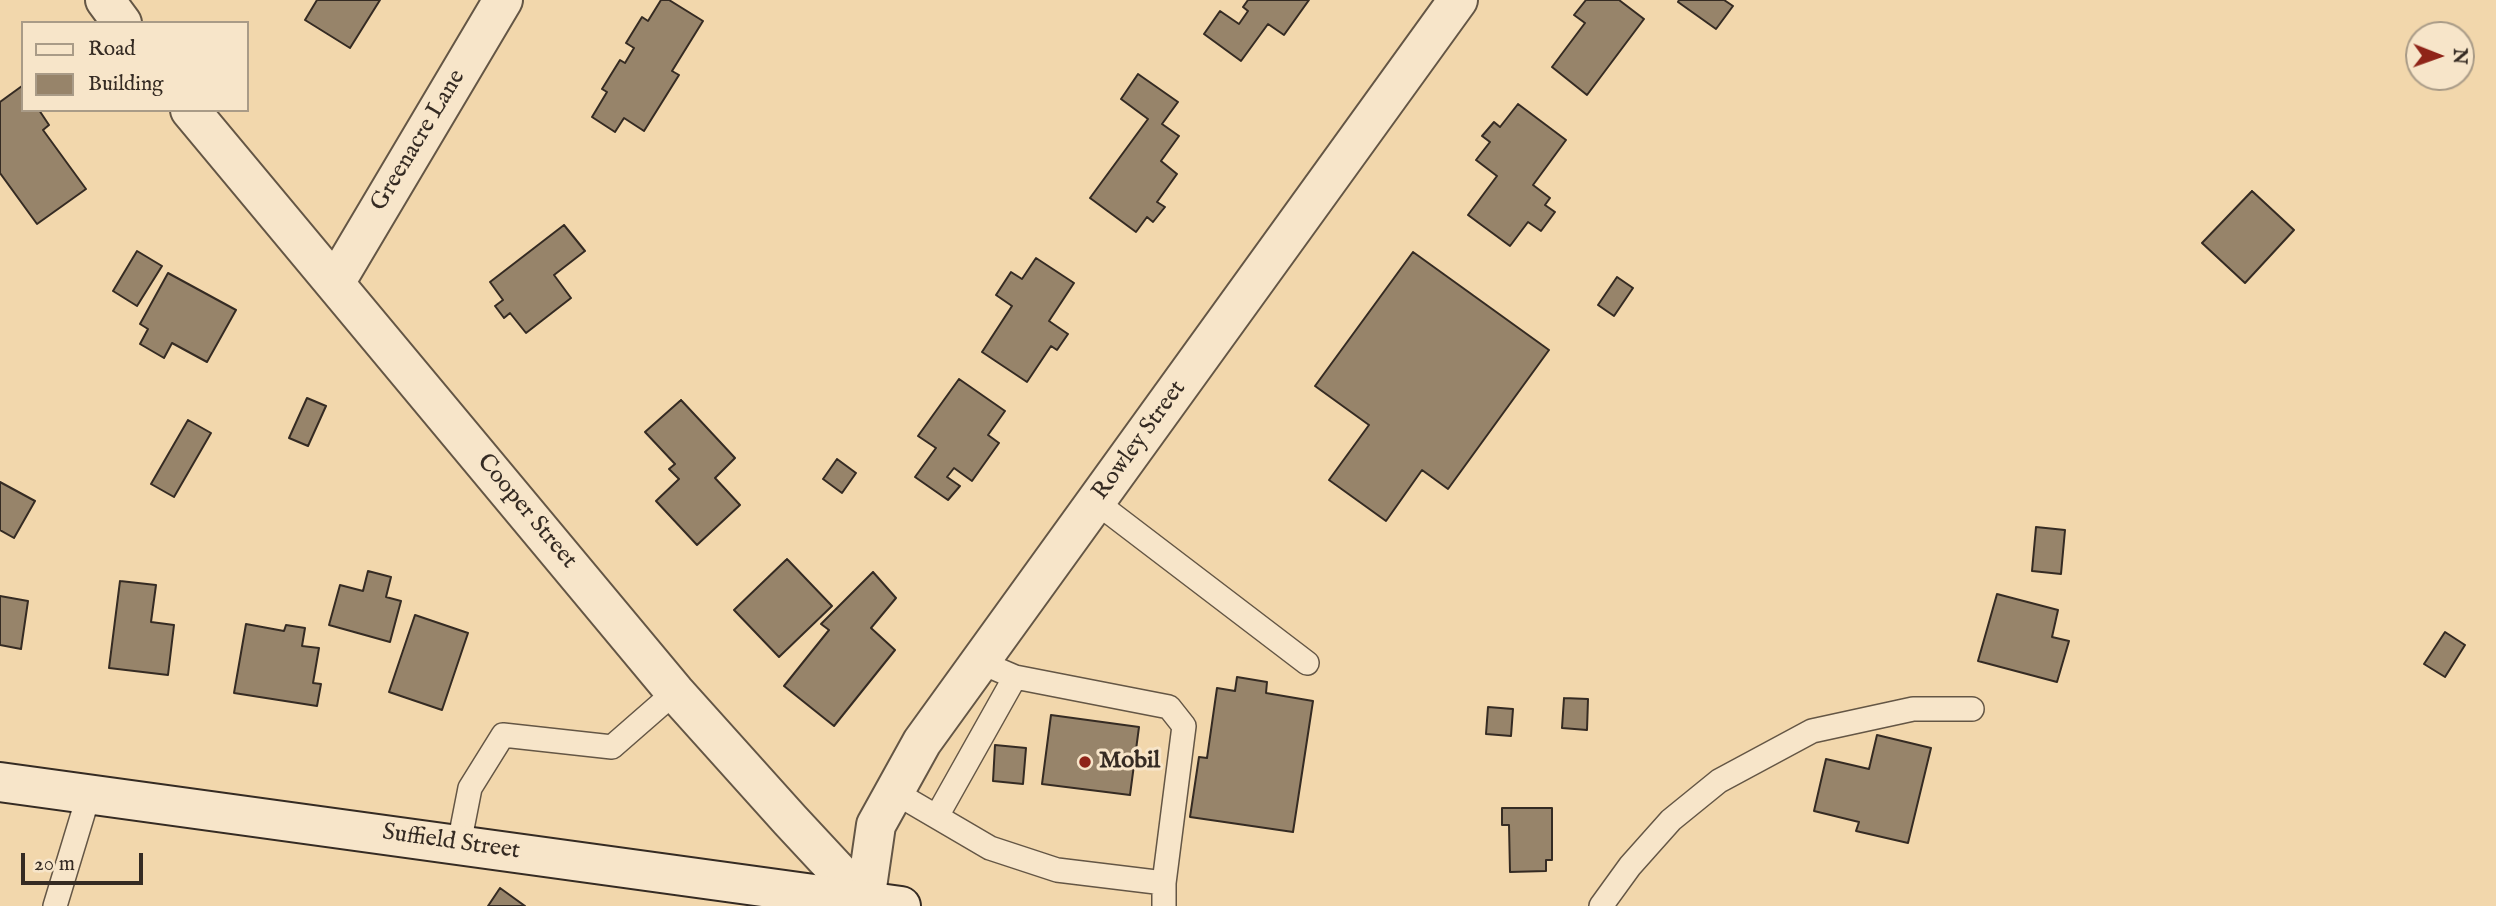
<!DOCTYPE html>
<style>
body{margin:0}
#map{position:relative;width:2496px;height:906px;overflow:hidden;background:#f2d7ac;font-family:"IM FELL English",serif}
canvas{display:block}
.legend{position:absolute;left:21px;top:21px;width:228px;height:91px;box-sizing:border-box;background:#f7e5c9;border:2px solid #a99b87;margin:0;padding:9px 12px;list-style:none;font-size:21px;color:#352b23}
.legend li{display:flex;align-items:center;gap:14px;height:35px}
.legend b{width:35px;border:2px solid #a99b87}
.north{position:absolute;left:2405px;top:21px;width:70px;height:70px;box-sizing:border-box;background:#f7e5c9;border:2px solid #a99b87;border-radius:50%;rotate:91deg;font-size:19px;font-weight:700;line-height:28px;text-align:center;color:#352b23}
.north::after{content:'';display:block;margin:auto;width:24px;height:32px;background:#8f2418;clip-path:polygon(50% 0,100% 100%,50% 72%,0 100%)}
.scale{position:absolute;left:21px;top:853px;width:122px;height:32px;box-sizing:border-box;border:4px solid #352b23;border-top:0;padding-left:9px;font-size:21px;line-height:24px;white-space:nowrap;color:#352b23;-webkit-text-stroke:5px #f7e5c9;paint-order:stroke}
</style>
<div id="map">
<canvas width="2496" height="906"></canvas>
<ul class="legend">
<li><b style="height:9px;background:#f7e5c9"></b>Road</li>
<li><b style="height:19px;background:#97846a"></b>Building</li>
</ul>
<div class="north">N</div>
<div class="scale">20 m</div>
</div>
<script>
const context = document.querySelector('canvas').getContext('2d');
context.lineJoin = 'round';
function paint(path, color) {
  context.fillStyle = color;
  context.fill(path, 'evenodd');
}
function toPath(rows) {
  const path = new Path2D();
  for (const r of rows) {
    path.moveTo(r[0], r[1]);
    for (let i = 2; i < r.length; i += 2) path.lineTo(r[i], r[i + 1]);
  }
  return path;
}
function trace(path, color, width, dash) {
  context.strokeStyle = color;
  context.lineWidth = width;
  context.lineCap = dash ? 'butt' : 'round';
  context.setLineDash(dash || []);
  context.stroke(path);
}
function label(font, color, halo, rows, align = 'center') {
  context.font = font + ' "IM FELL English",serif';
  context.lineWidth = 6;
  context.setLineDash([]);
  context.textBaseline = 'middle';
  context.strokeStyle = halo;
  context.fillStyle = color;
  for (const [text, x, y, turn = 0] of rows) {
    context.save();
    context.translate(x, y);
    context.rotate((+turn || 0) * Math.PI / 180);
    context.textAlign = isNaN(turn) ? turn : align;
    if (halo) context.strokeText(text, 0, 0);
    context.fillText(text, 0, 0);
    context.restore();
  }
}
const building = toPath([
 [317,0,380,0,350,48,305,20,317,0],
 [661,0,669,0,703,21,672,71,679,75,644,131,624,118,615,132,592,117,607,92,602,89,620,60,625,63,634,48,626,43,642,17,648,21,661,0],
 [1248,0,1309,0,1284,35,1268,24,1241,61,1204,34,1220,11,1239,24,1248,11,1243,7,1248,0],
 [1586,0,1619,0,1644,19,1587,95,1552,67,1585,23,1574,15,1586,0],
 [1679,0,1724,0,1733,6,1716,29,1678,2,1679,0],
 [1138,74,1178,102,1162,124,1179,136,1161,161,1177,174,1157,202,1165,207,1153,222,1147,217,1136,232,1090,198,1148,119,1121,99,1138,74],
 [22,86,23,110,39,110,49,125,43,130,86,189,37,224,0,173,0,102,22,86],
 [1518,104,1566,140,1533,185,1550,198,1545,205,1555,212,1541,231,1528,222,1510,246,1468,215,1497,176,1476,160,1490,142,1482,136,1494,122,1500,127,1518,104],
 [2252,191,2294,230,2245,283,2202,243,2252,191],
 [564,225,585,251,554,275,571,298,526,333,510,313,504,318,495,306,503,300,490,282,564,225],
 [137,251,162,266,137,306,113,291,137,251],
 [1413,252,1549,350,1448,489,1422,470,1386,521,1329,480,1369,425,1315,386,1413,252],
 [1036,258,1074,283,1049,321,1068,334,1057,350,1051,346,1027,382,982,352,1012,306,996,295,1011,272,1022,279,1036,258],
 [168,273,236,310,207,362,172,343,164,358,140,344,148,329,140,324,168,273],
 [1617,277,1633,288,1614,316,1598,305,1617,277],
 [959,379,1005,411,988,435,999,443,972,481,954,468,947,477,960,486,948,500,915,477,936,448,918,436,959,379],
 [307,398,326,406,308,446,289,438,307,398],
 [681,400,735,458,715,478,740,505,697,545,656,501,679,479,669,469,675,464,645,432,681,400],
 [188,420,211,433,174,497,151,484,188,420],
 [837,459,856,473,842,493,823,479,837,459],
 [0,482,35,501,14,538,0,530,0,482],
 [2036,527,2065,530,2061,574,2032,571,2036,527],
 [787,559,832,606,779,657,734,610,787,559],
 [368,571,391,577,386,597,401,601,390,642,329,625,340,585,363,591,368,571],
 [873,572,896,598,871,628,895,650,834,726,784,686,829,630,821,624,873,572],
 [120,581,156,585,151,622,174,625,168,675,109,668,120,581],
 [1997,594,2058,610,2052,637,2069,641,2057,682,1978,661,1997,594],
 [0,596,28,601,21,649,0,645,0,596],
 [415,615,468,633,442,710,389,692,415,615],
 [246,624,284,631,286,625,305,628,302,646,319,648,313,683,321,684,317,706,234,693,246,624],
 [2445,632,2465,645,2445,677,2424,664,2445,632],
 [1237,677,1267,682,1266,693,1313,701,1293,832,1190,817,1199,757,1207,758,1217,688,1235,691,1237,677],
 [1564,698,1588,699,1587,730,1562,728,1564,698],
 [1488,707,1513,709,1511,736,1486,734,1488,707],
 [1051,715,1139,727,1130,795,1042,784,1051,715],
 [1877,735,1931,748,1908,843,1856,831,1859,822,1814,811,1826,759,1869,769,1877,735],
 [995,745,1026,748,1023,784,993,781,995,745],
 [1502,808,1552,808,1552,860,1546,860,1546,871,1510,872,1509,825,1502,825,1502,808],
 [500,888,525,906,488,906,500,888]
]);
paint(building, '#97846a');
trace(building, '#352b23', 2);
const service = toPath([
 [1096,502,1307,663],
 [980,662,1015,677,1169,707,1184,726,1164,883,1164,906],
 [896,793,990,848,1057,870,1164,883],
 [937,816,1015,677],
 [459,844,470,788,503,735,612,747,675,692],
 [55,906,89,794],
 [1601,906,1630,866,1671,820,1719,781,1812,731,1913,709,1972,709]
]);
const minor = toPath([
 [335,283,503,0]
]);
const tertiary = toPath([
 [105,0,122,23],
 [190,110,675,692,790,820,870,906],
 [865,901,876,825,922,742,1458,0]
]);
const secondary = toPath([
 [0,782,901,906]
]);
trace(service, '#645645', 26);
trace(minor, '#645645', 42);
trace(tertiary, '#645645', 42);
trace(secondary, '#352b23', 42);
trace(service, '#f7e5c9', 23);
trace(minor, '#f7e5c9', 38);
trace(tertiary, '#f7e5c9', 38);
trace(secondary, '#f7e5c9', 38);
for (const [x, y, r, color] of [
 [1085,762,7,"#8f2418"]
]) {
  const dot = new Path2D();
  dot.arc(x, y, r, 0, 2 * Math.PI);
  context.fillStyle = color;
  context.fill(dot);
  trace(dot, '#f7e5c9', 2.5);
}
label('24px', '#352b23', '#f7e5c9', [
 ["Greenacre Lane",419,141,-59],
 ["Rowley Street",1140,441,-54],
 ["Cooper Street",526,512,50],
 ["Suffield Street",451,843,8]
]);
label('bold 24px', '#352b23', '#f7e5c9', [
 ["Mobil",1099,762]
], 'left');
</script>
